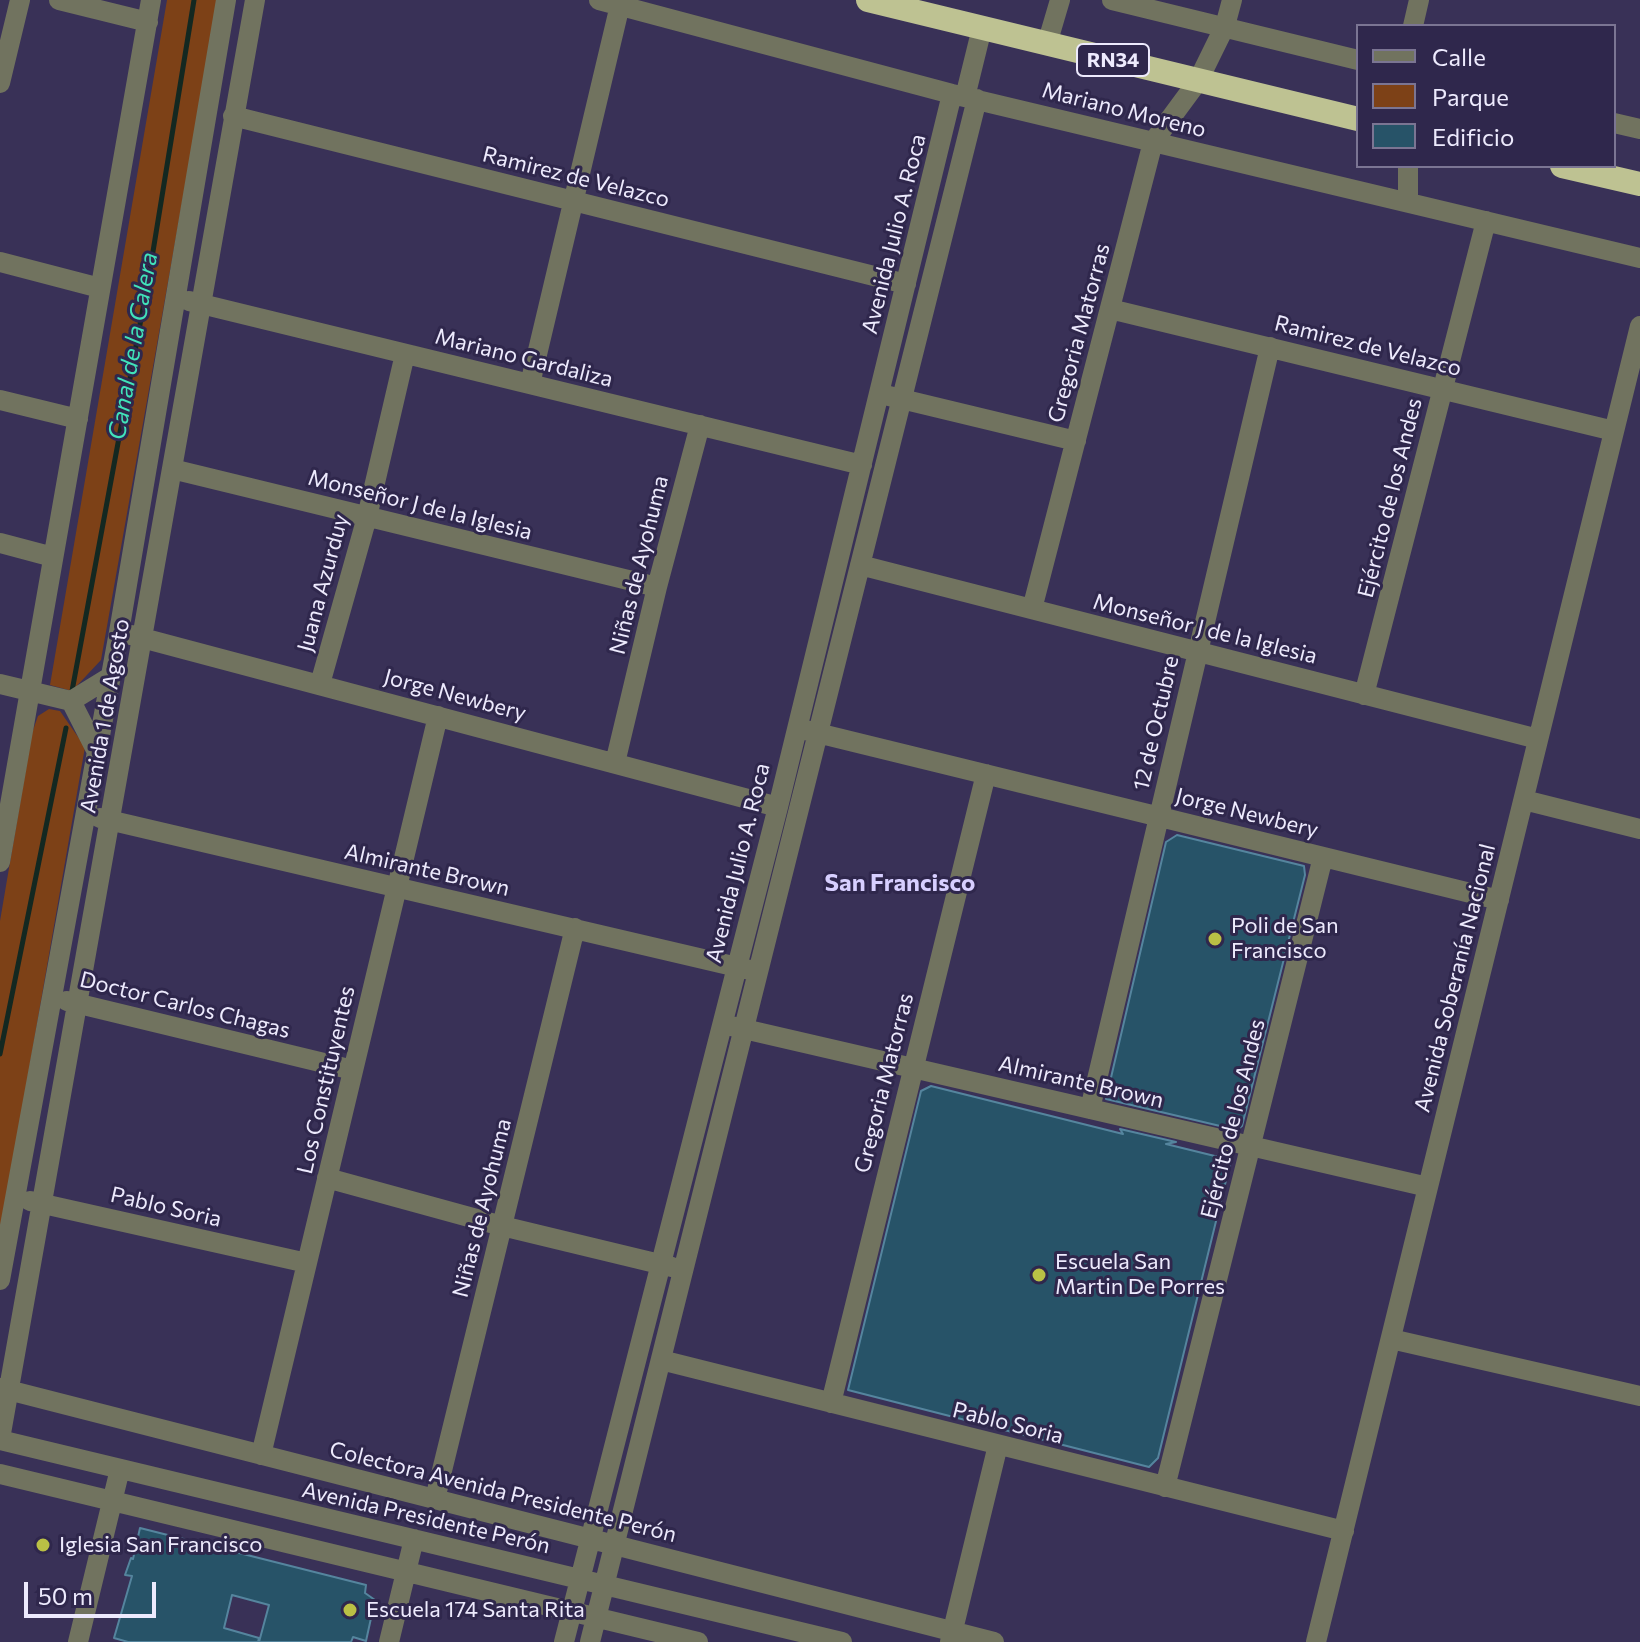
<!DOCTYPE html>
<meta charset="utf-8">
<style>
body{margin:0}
#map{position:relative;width:1640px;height:1642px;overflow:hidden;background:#393157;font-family:Commissioner,sans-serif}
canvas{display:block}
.legend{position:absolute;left:1356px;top:24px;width:260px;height:144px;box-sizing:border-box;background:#2f274c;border:2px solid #7b7593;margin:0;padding:10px 14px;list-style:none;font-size:24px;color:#edeafd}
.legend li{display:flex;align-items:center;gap:16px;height:40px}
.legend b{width:40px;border:2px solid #7b7593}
.scale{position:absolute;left:24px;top:1582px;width:132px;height:36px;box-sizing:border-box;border:4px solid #edeafd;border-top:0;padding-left:10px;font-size:24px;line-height:28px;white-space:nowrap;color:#edeafd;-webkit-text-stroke:6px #2f274c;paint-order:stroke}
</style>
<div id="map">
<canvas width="1640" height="1642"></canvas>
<ul class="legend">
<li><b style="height:10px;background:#71735f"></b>Calle</li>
<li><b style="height:22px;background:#7d4117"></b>Parque</li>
<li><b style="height:22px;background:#275368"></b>Edificio</li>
</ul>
<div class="scale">50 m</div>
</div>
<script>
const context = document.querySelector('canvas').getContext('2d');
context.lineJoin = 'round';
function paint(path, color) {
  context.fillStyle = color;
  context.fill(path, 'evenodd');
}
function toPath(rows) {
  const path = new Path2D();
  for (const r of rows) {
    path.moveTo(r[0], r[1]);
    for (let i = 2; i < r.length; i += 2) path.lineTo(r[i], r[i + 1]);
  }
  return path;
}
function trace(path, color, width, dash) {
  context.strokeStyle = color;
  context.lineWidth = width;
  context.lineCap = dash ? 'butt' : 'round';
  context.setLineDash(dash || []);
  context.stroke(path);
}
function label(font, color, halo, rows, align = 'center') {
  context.font = font + ' Commissioner,sans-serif';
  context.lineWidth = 6;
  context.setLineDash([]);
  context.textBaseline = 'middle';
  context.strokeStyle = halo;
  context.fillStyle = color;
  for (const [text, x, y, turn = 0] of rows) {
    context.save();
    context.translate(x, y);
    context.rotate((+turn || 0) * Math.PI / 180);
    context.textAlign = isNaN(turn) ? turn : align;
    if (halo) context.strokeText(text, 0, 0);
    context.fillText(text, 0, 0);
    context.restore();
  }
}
paint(toPath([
 [167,0,218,0,101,660,72,691,50,685],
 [49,709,60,711,85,747,0,1237,0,921,32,733,38,716]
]), '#7d4117');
trace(toPath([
 [72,691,149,276,194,0],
 [0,1054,66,728]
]), '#132821', 5);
const building = toPath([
 [1177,835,1304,866,1305,875,1242,1126,1237,1130,1106,1099,1166,842,1177,835],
 [931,1086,1123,1134,1120,1129,1176,1142,1166,1144,1231,1160,1158,1458,1149,1467,848,1390,921,1091,931,1086],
 [140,1528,366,1585,365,1593,375,1600,366,1641,353,1637,351,1642,259,1642,269,1605,232,1595,224,1628,259,1638,258,1642,128,1642,114,1638,132,1576,125,1575,131,1558,133,1559,140,1528]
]);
paint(building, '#275368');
trace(building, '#55859e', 2);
trace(toPath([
 [59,0,148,22],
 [599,0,952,94,1640,258],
 [1112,0,1358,60],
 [1413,26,1419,0],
 [1047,44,1060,0],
 [0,83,20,0],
 [965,97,982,28],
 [233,116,906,284],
 [1614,123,1640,129],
 [1408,166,1408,203],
 [0,262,100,288],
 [189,301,862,465],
 [1110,309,1614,431],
 [530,384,620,5,626,0],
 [889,396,1076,441],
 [0,400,78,419],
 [172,469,657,587],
 [0,543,53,557],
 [860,565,1538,739],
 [1032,609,1153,142,1198,81,1225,26,1232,0],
 [131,635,778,807],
 [0,684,71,701],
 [320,684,367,517,405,354],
 [1364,695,1486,221],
 [71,701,97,752],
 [71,701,110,677],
 [805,730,1499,900],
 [615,763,657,587,700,425],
 [1524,800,1640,829],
 [100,818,750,970],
 [0,862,151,0],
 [67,1001,353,1070],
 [731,1026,1428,1187],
 [1090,1109,1270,347],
 [327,1178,502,1226,672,1267],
 [30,1201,307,1263],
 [0,1280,119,632,226,0],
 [1391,1339,1640,1396],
 [661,1360,1344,1531],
 [0,1388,994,1642],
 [831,1403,986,774],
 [0,1439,255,0],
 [0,1440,842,1642],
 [261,1455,438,716],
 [0,1474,698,1642],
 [1165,1487,1323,857],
 [435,1499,575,928],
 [78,1642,120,1469],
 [389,1642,414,1539],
 [564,1642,778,807,952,94],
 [590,1642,977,99],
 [950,1642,998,1445],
 [1316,1642,1640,326]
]), '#71735f', 20);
trace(toPath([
 [868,0,1358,119],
 [1562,166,1640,184]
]), '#bec292', 24);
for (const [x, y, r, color] of [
 [1215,939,8,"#bac045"],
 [1039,1275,8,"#bac045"],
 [43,1545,8,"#bac045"],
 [350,1610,8,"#bac045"]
]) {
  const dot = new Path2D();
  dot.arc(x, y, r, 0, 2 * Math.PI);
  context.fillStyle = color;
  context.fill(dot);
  trace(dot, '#2f274c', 3);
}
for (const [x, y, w] of [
 [1113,60,72]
]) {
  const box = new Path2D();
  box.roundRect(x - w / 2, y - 16, w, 32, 6);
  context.fillStyle = '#2f274c';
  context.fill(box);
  trace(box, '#edeafd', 2);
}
label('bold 20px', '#edeafd', null, [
 ["RN34",1113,60]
]);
label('22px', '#edeafd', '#2f274c', [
 ["Mariano Moreno",1124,110,14],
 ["Ramirez de Velazco",576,177,14],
 ["Avenida Julio A. Roca",894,234,-76],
 ["Gregoria Matorras",1079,333,-75],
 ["Ramirez de Velazco",1368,346,14],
 ["Mariano Gardaliza",524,358,14],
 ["Ejército de los Andes",1390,498,-76],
 ["Monseñor J de la Iglesia",420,505,14],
 ["Niñas de Ayohuma",639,565,-76],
 ["Juana Azurduy",323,583,-75],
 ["Monseñor J de la Iglesia",1205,629,14],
 ["Jorge Newbery",455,695,15],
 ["Avenida 1 de Agosto",105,716,-80],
 ["12 de Octubre",1156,723,-77],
 ["Jorge Newbery",1247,813,14],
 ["Avenida Julio A. Roca",738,863,-76],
 ["Almirante Brown",427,870,13],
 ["Avenida Soberanía Nacional",1455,978,-76],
 ["Doctor Carlos Chagas",185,1005,14],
 ["Los Constituyentes",326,1080,-77],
 ["Almirante Brown",1081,1082,13],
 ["Gregoria Matorras",884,1083,-76],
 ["Ejército de los Andes",1233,1119,-76],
 ["Pablo Soria",166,1207,13],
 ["Niñas de Ayohuma",482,1208,-76],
 ["Pablo Soria",1008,1423,14],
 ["Colectora Avenida Presidente Perón",503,1492,14],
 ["Avenida Presidente Perón",426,1518,13]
]);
label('22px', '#edeafd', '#2f274c', [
 ["Poli de San",1231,926],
 ["Francisco",1231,951],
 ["Escuela San",1055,1262],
 ["Martin De Porres",1055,1287],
 ["Iglesia San Francisco",59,1545],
 ["Escuela 174 Santa Rita",366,1610]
], 'left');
label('italic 24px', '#41e3ba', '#2f274c', [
 ["Canal de la Calera",133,346,-80]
]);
label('bold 24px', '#d7cfff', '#2f274c', [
 ["San Francisco",900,883]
]);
</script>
